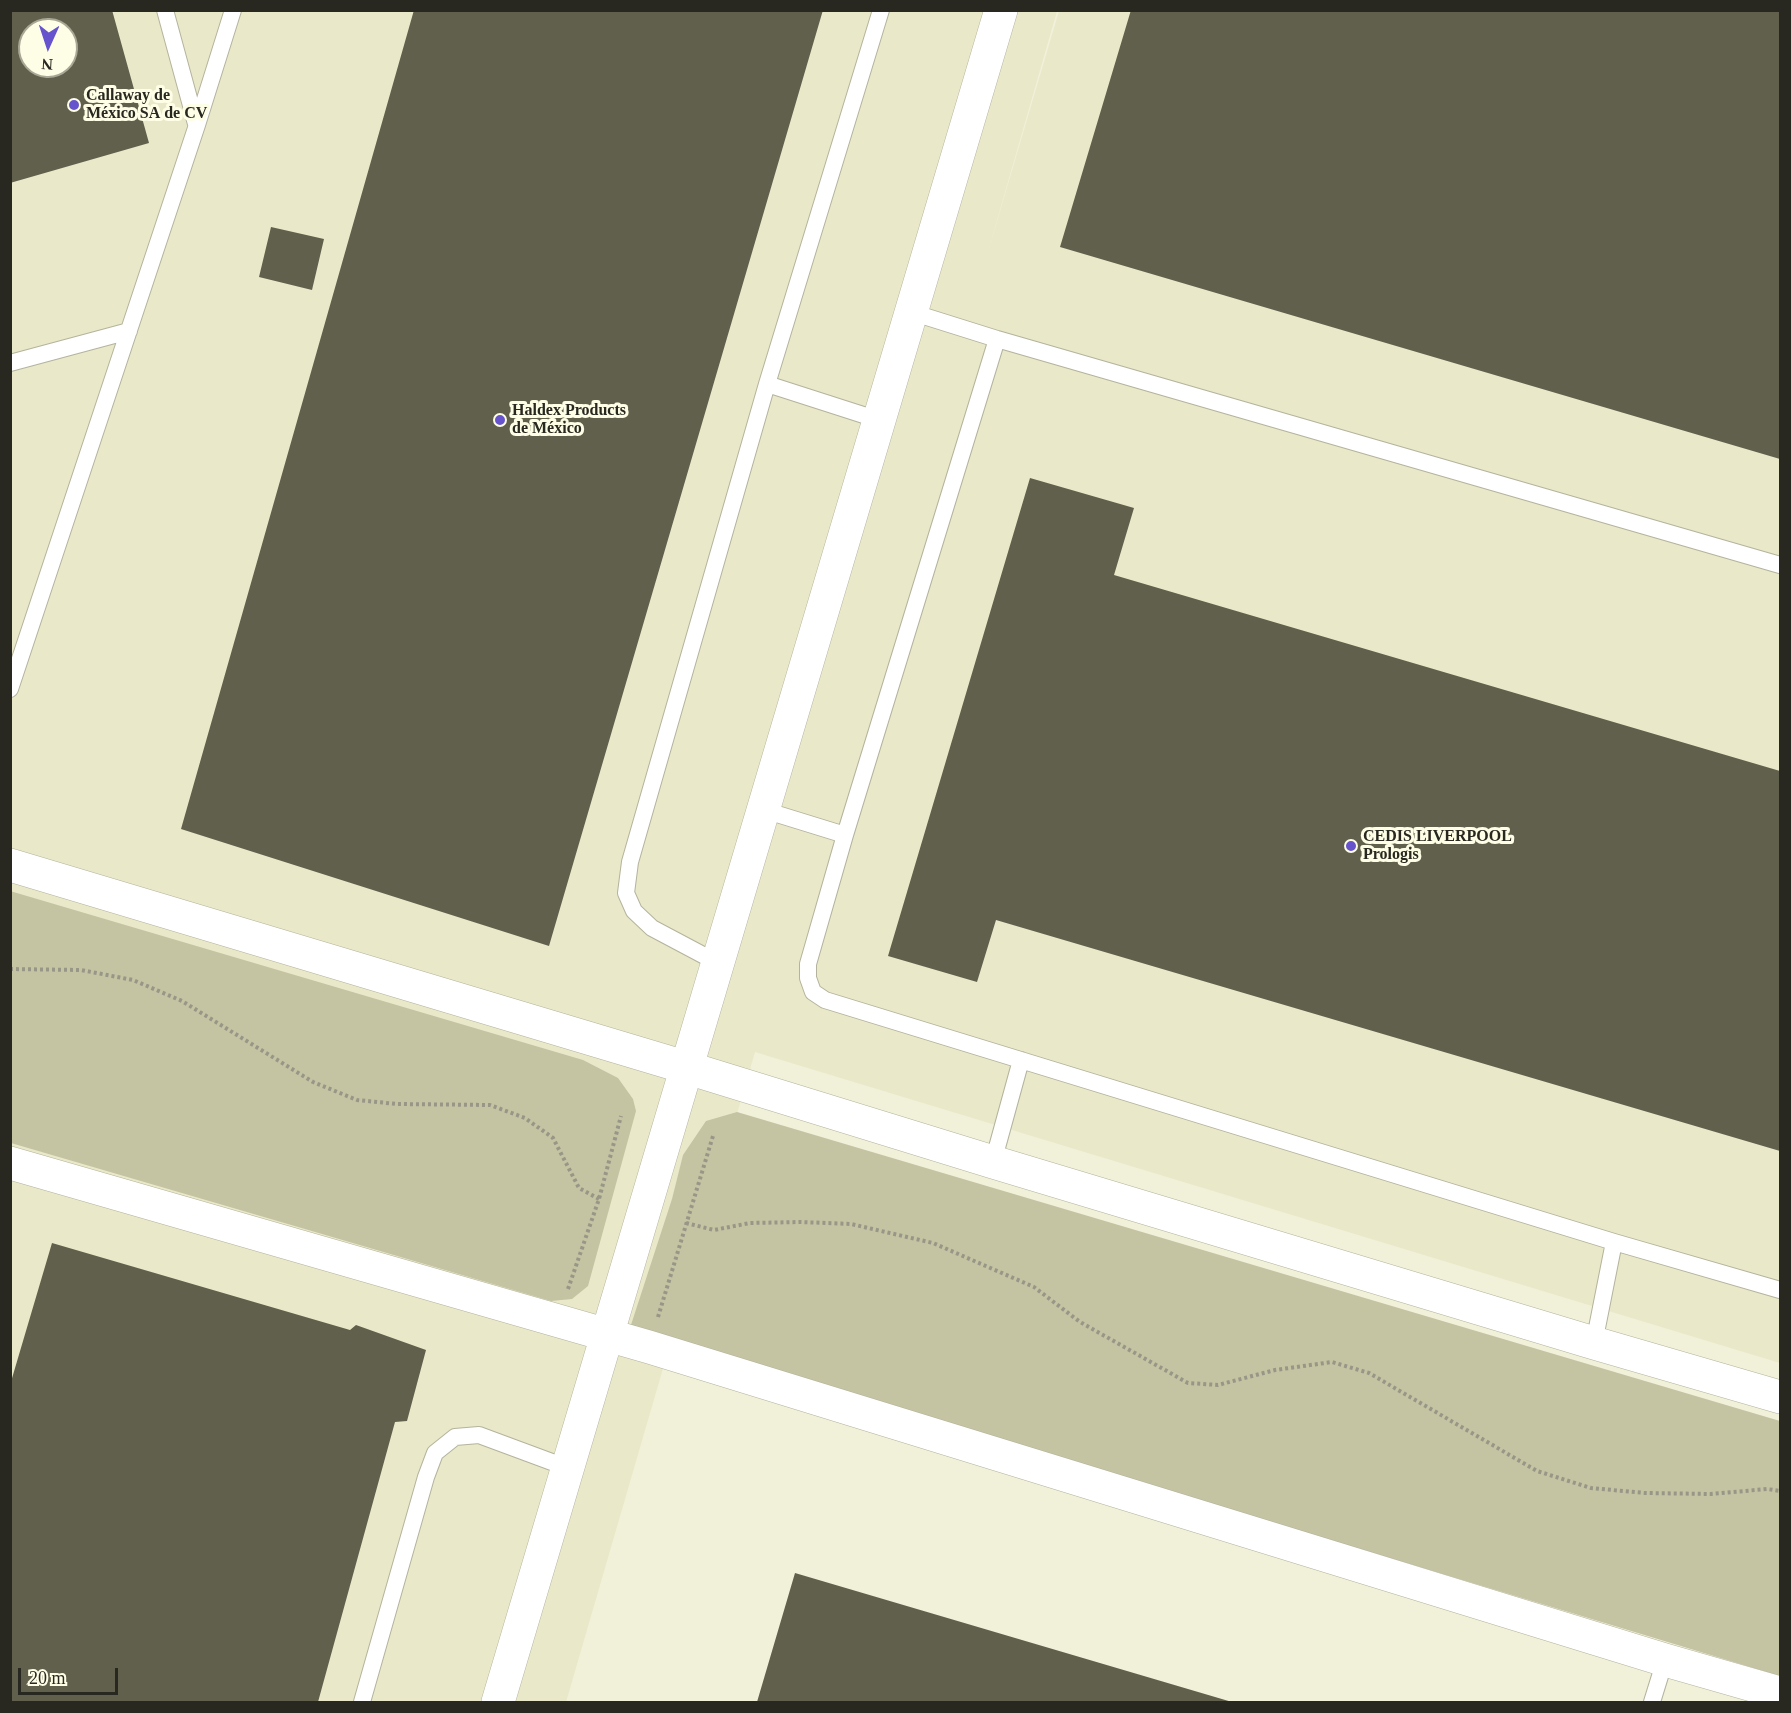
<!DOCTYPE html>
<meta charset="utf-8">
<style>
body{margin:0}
#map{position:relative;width:1791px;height:1713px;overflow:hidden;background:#f1f0d9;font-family:"Times New Roman",serif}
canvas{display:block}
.frame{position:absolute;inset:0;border:12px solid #292820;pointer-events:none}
.north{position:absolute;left:18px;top:18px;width:60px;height:60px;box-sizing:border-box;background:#fefee6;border:2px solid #a9a897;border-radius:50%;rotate:183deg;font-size:16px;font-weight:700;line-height:24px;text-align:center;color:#292820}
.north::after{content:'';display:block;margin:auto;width:21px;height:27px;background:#6754cd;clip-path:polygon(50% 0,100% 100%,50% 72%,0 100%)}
.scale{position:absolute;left:18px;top:1668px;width:100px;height:27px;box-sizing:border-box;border:3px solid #292820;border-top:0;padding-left:8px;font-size:18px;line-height:21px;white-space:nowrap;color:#292820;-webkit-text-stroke:4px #fefee6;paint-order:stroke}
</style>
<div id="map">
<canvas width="1791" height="1713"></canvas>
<div class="frame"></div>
<div class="north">N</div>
<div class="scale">20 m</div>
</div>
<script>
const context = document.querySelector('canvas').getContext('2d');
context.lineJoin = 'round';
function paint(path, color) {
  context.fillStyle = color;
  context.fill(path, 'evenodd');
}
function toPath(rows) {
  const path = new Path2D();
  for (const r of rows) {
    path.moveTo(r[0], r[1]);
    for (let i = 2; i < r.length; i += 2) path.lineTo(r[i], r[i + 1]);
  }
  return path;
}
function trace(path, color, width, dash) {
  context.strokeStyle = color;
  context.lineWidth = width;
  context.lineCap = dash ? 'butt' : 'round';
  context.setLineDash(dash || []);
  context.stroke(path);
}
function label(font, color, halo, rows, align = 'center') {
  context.font = font + ' "Times New Roman",serif';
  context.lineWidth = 6;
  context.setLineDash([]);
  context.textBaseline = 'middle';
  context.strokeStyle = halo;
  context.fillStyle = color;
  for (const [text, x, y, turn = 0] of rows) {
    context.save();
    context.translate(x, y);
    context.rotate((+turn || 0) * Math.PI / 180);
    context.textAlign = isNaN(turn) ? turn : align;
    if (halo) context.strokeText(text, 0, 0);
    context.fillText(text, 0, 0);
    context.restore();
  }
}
paint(toPath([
 [11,11,1057,11,985,262,1059,11,1780,11,1780,1363,755,1052,566,1702,11,1702],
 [30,30,66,30,66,66,30,66]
]), '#e9e8c9');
paint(toPath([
 [10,891,583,1060,618,1078,633,1099,636,1111,588,1286,572,1299,551,1301,11,1143],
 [737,1112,1780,1421,1780,1676,630,1328,672,1199,683,1155,706,1121]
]), '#c4c3a2');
paint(toPath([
 [10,10,112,10,149,143,10,183],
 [30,30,66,30,66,66,30,66],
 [414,10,823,10,549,946,181,829],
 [1131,10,1780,10,1780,459,1060,247],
 [271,227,324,239,312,290,259,277],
 [1030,478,1134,508,1114,575,1780,771,1780,1151,996,920,977,982,888,956],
 [52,1243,350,1330,356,1325,426,1350,407,1421,395,1422,318,1702,10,1702,10,1385],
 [795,1573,1232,1702,757,1702]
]), '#60604c');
const service = toPath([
 [165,10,196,124],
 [911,312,997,339,1780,565],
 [997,339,845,835,808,964,808,978,813,992,825,1000,1614,1242,1780,1290],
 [10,363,129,331],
 [767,384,879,420],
 [10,689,197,125,233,10],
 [764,810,845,835],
 [718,963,652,928,634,911,626,893,630,862,767,384,881,10],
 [993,1162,1021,1060],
 [1594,1343,1614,1242],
 [362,1702,426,1477,435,1453,455,1437,479,1435,568,1468],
 [1652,1702,1665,1660]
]);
const minor = toPath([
 [10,865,688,1068,993,1162,1594,1343,1780,1397],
 [10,1163,649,1347,1665,1660,1780,1693],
 [498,1702,1001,10]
]);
trace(service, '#b4b39d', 18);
trace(minor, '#b4b39d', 34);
trace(toPath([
 [10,969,81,970,133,980,182,1001,313,1082,357,1100,397,1104,490,1105,525,1118,553,1138,579,1188,599,1199],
 [686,1223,714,1230,750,1223,801,1222,851,1224,933,1243,1034,1287,1080,1322,1188,1383,1218,1385,1275,1370,1332,1362,1369,1373,1537,1471,1591,1488,1645,1493,1711,1494,1767,1489,1780,1491],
 [568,1289,599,1199,621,1116],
 [658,1317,713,1136]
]), '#989787', 4, [3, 3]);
trace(service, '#fff', 16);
trace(minor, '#fff', 33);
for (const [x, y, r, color] of [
 [74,105,6,"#6754cd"],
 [500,420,6,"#6754cd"],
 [1351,846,6,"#6754cd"]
]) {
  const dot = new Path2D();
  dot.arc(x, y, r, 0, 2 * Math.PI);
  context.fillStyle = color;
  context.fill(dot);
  trace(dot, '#fefee6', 2);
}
label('bold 16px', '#292820', '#fefee6', [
 ["Callaway de",86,96],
 ["México SA de CV",86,114],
 ["Haldex Products",512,411],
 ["de México",512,429],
 ["CEDIS LIVERPOOL",1363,837],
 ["Prologis",1363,855]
], 'left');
</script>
